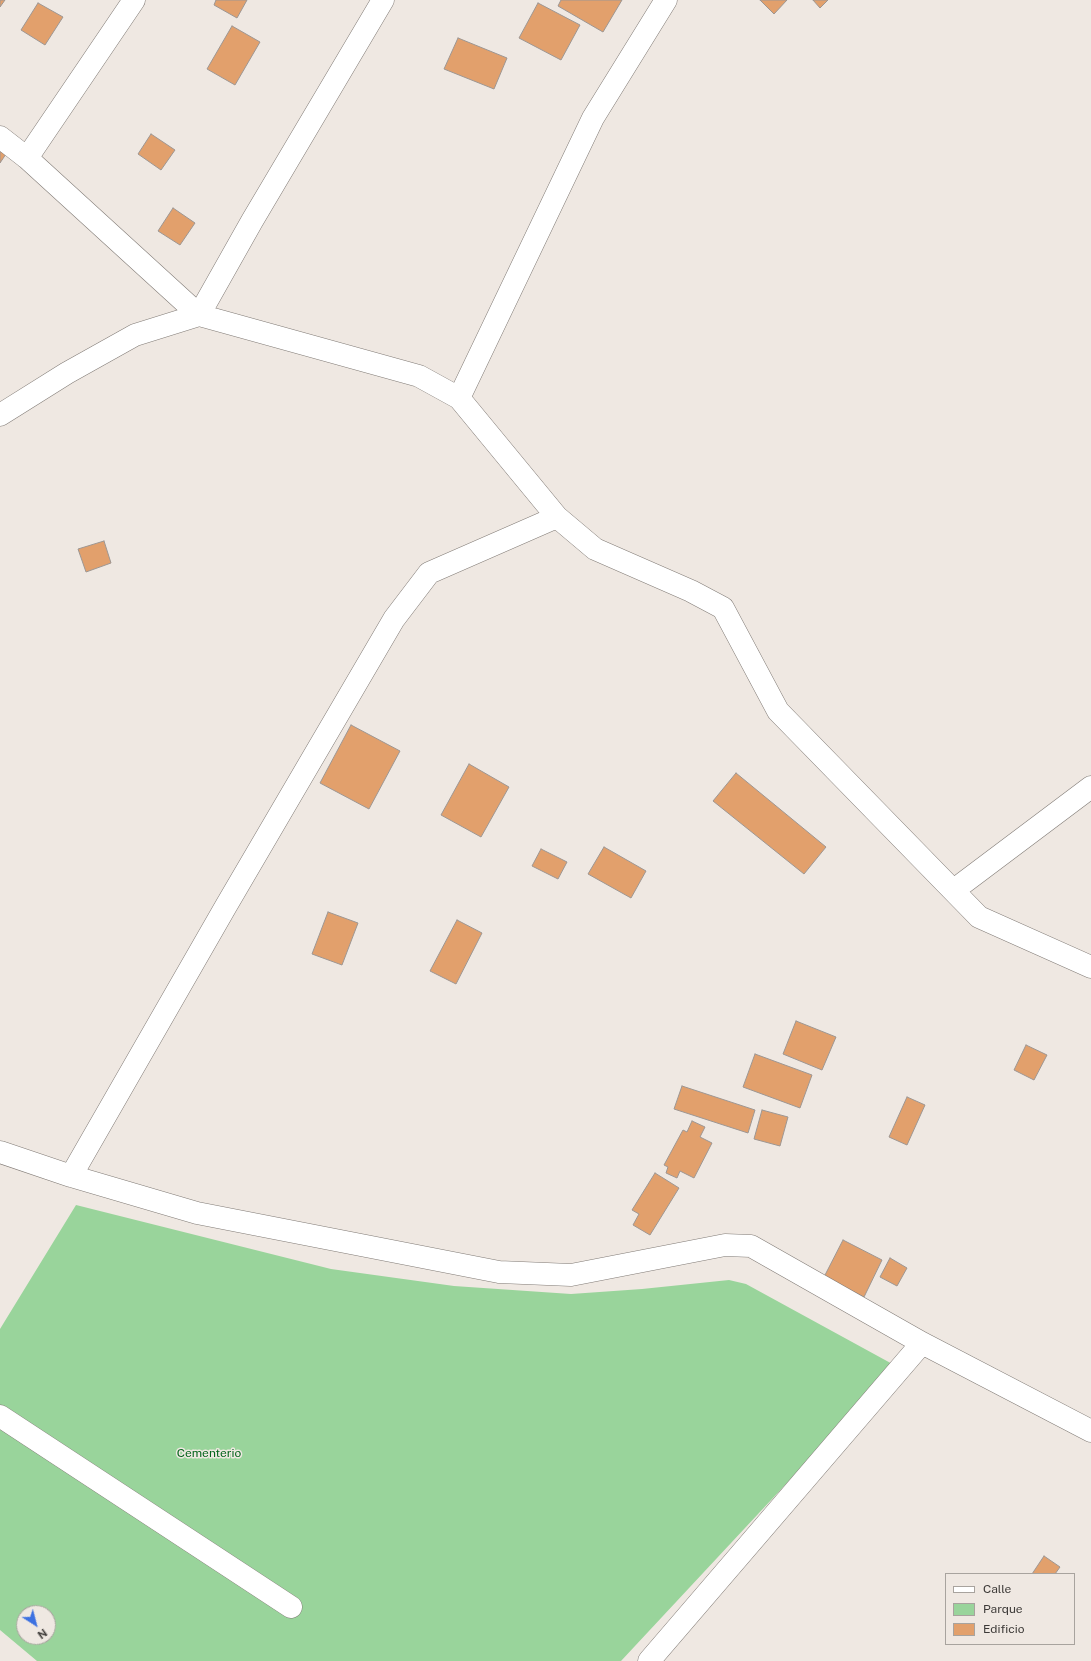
<!DOCTYPE html>
<style>
body{margin:0}
#map{position:relative;width:1091px;height:1661px;overflow:hidden;background:#efe8e2;font-family:"Public Sans",sans-serif}
canvas{display:block}
.legend{position:absolute;left:945px;top:1573px;width:130px;height:72px;box-sizing:border-box;background:#efe8e2;border:1px solid #a8a39e;margin:0;padding:5px 7px;list-style:none;font-size:12px;color:#3e3b39}
.legend li{display:flex;align-items:center;gap:8px;height:20px}
.legend b{width:20px;border:1px solid #a8a39e}
.north{position:absolute;left:16px;top:1605px;width:40px;height:40px;box-sizing:border-box;background:#efe8e2;border:1px solid #a8a39e;border-radius:50%;rotate:144deg;font-size:11px;font-weight:700;line-height:16px;text-align:center;color:#3e3b39}
.north::after{content:'';display:block;margin:auto;width:14px;height:18px;background:#3d71e1;clip-path:polygon(50% 0,100% 100%,50% 72%,0 100%)}
</style>
<div id="map">
<canvas width="1091" height="1661"></canvas>
<ul class="legend">
<li><b style="height:5px;background:#fff"></b>Calle</li>
<li><b style="height:11px;background:#99d49b"></b>Parque</li>
<li><b style="height:11px;background:#e2a06c"></b>Edificio</li>
</ul>
<div class="north">N</div>
</div>
<script>
const context = document.querySelector('canvas').getContext('2d');
context.lineJoin = 'round';
function paint(path, color) {
  context.fillStyle = color;
  context.fill(path, 'evenodd');
}
function toPath(rows) {
  const path = new Path2D();
  for (const r of rows) {
    path.moveTo(r[0], r[1]);
    for (let i = 2; i < r.length; i += 2) path.lineTo(r[i], r[i + 1]);
  }
  return path;
}
function trace(path, color, width, dash) {
  context.strokeStyle = color;
  context.lineWidth = width;
  context.lineCap = dash ? 'butt' : 'round';
  context.setLineDash(dash || []);
  context.stroke(path);
}
function label(font, color, halo, rows, align = 'center') {
  context.font = font + ' "Public Sans",sans-serif';
  context.lineWidth = 3;
  context.setLineDash([]);
  context.textBaseline = 'middle';
  context.strokeStyle = halo;
  context.fillStyle = color;
  for (const [text, x, y, turn = 0] of rows) {
    context.save();
    context.translate(x, y);
    context.rotate((+turn || 0) * Math.PI / 180);
    context.textAlign = isNaN(turn) ? turn : align;
    if (halo) context.strokeText(text, 0, 0);
    context.fillText(text, 0, 0);
    context.restore();
  }
}
paint(toPath([
 [76,1205,331,1269,454,1286,571,1294,642,1289,729,1280,746,1284,896,1366,621,1661,37,1661,0,1630,0,1329],
 [24,1613,48,1613,48,1637,24,1637]
]), '#99d49b');
const building = toPath([
 [0,0,5,0,0,7,0,0],
 [216,0,247,0,237,18,214,5,216,0],
 [561,0,622,0,603,32,558,6,561,0],
 [760,0,787,0,774,14,760,0],
 [813,0,828,0,820,8,813,0],
 [38,3,63,17,45,45,21,30,38,3],
 [538,3,580,25,561,60,519,38,538,3],
 [232,26,260,42,235,85,207,69,232,26],
 [458,38,507,58,494,89,444,69,458,38],
 [151,134,175,150,161,170,138,154,151,134],
 [0,146,8,151,0,163,0,146],
 [173,208,195,223,180,245,158,231,173,208],
 [104,541,111,563,86,572,78,549,104,541],
 [351,725,400,751,369,809,320,783,351,725],
 [469,764,509,787,481,837,441,815,469,764],
 [736,773,826,847,804,874,713,801,736,773],
 [604,847,646,871,631,898,588,874,604,847],
 [541,849,567,862,558,879,532,866,541,849],
 [328,912,358,923,342,965,312,954,328,912],
 [457,920,482,933,456,984,430,971,457,920],
 [796,1021,836,1037,822,1070,783,1054,796,1021],
 [1026,1045,1047,1055,1034,1080,1014,1070,1026,1045],
 [755,1054,812,1075,800,1108,743,1087,755,1054],
 [682,1086,755,1110,748,1133,674,1109,682,1086],
 [907,1097,925,1105,907,1145,889,1137,907,1097],
 [762,1110,788,1117,780,1146,754,1139,762,1110],
 [692,1121,705,1127,700,1137,712,1143,694,1178,680,1171,677,1178,666,1173,668,1167,664,1165,683,1130,687,1132,692,1121],
 [655,1173,679,1188,650,1235,633,1225,639,1214,632,1210,655,1173],
 [843,1240,882,1260,864,1297,824,1277,843,1240],
 [890,1258,907,1268,897,1286,880,1277,890,1258],
 [1044,1556,1060,1567,1055,1574,1032,1574,1044,1556]
]);
paint(building, '#e2a06c');
trace(building, '#9d9692', 1);
const minor = toPath([
 [0,137,27,158,199,315,419,376,459,398,557,517,595,549,691,591,723,608,778,711,979,917,1091,967],
 [27,158,134,0],
 [459,398,593,118,666,0],
 [0,415,67,373,135,335,199,315,252,221,383,0],
 [954,890,1091,787],
 [0,1152,71,1176,197,1213,499,1272,571,1275,725,1245,751,1246,922,1343,1091,1431],
 [71,1176,226,906,394,619,429,573,557,517],
 [0,1416,291,1607],
 [649,1661,922,1343]
]);
trace(minor, '#817b76', 23);
trace(minor, '#fff', 22);
label('12px', '#05651c', '#efe8e2', [
 ["Cementerio",209,1453]
]);
</script>
